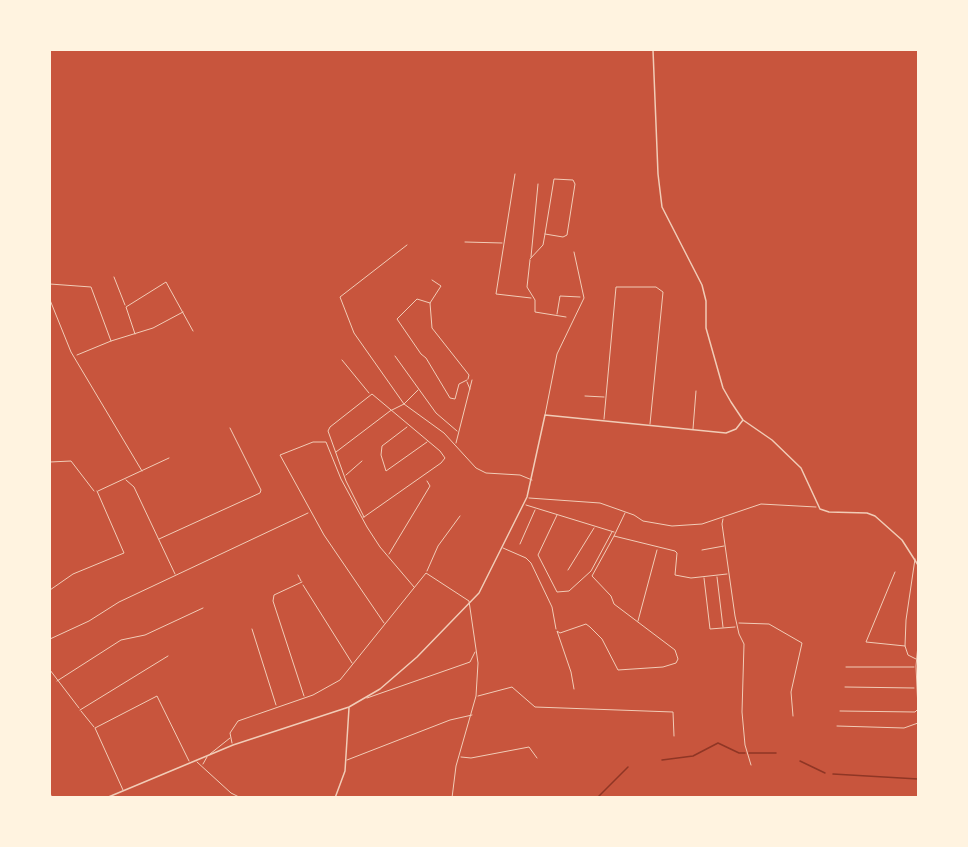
<!DOCTYPE html>
<style>
body{margin:0}
#map{position:relative;width:968px;height:847px;overflow:hidden;background:#c8553d;font-family:"Source Sans 3",sans-serif}
canvas{display:block}
.frame{position:absolute;inset:0;border:51px solid #fff3e0;pointer-events:none}
</style>
<div id="map">
<canvas width="968" height="847"></canvas>
<div class="frame"></div>
</div>
<script>
const context = document.querySelector('canvas').getContext('2d');
context.lineJoin = 'round';
function toPath(rows) {
  const path = new Path2D();
  for (const r of rows) {
    path.moveTo(r[0], r[1]);
    for (let i = 2; i < r.length; i += 2) path.lineTo(r[i], r[i + 1]);
  }
  return path;
}
function trace(path, color, width, dash) {
  context.strokeStyle = color;
  context.lineWidth = width;
  context.lineCap = dash ? 'butt' : 'round';
  context.setLineDash(dash || []);
  context.stroke(path);
}
trace(toPath([
 [749,753,776,753],
 [662,760,693,756,718,743,739,753,745,753],
 [800,761,825,773],
 [833,774,918,779],
 [597,798,628,767]
]), '#8f3625', 1.5);
trace(toPath([
 [515,174,496,294,531,298],
 [465,242,502,243],
 [407,245,340,297,354,333,404,404,444,433,476,468,486,473,520,475,532,480],
 [531,257,538,184],
 [530,259,543,245,545,234,554,179,573,180,575,184,567,235,563,237,545,234],
 [530,260,527,287,535,300,535,312,566,317],
 [114,277,125,305],
 [432,280,441,286,430,303,432,328,469,375,468,379],
 [50,284,91,287,111,341],
 [50,300,71,352,142,471],
 [430,303,417,299,397,319,421,354,426,358,450,398,455,399,459,384,467,380],
 [557,314,560,296,580,297],
 [135,334,126,307,166,282,193,331],
 [77,355,111,341,153,328,183,312],
 [395,356,436,413,457,431],
 [342,360,369,393],
 [467,382,470,389],
 [585,396,604,397],
 [545,415,557,354,584,298,574,252],
 [604,419,616,287,656,287,663,292,650,424],
 [407,427,382,446,381,455,386,471,427,442],
 [693,429,696,391],
 [456,443,472,380],
 [336,452,390,411,404,404,418,390],
 [50,462,71,461,94,491],
 [346,475,362,461],
 [126,480,134,487,175,574],
 [98,491,169,458],
 [529,498,600,503,634,515,643,521,672,526,702,524,761,504,816,507],
 [526,505,614,532],
 [625,513,614,536,675,551,677,553,675,575,691,578,727,574],
 [557,515,538,555,557,592,569,591,591,571,612,532],
 [363,517,364,517,441,463,445,458,440,451,372,394,330,427,328,431,346,481,364,517],
 [723,519,722,524,735,616,739,634,744,644,742,712,745,745,751,765],
 [159,539,260,493,261,490,230,428],
 [520,544,535,510],
 [503,548,526,558,531,563,552,607,556,629],
 [702,550,724,546],
 [389,554,430,486,427,481],
 [915,559,906,620,905,646,908,655,916,659],
 [568,570,594,528],
 [427,571,438,546,460,516],
 [895,572,866,642,905,646],
 [298,575,301,581],
 [717,577,723,627],
 [704,578,710,629,735,627],
 [302,582,274,595,273,601,304,696],
 [303,585,352,663],
 [50,590,73,574,124,553,97,491],
 [638,621,657,550],
 [384,623,324,535,280,455,313,442,326,442,341,479,367,527,380,547,414,587],
 [739,623,769,624,802,643,791,692,793,716],
 [252,629,276,705],
 [50,639,89,621,119,602,308,513],
 [846,667,914,667],
 [50,670,79,708],
 [57,681,121,640,145,635,203,608],
 [845,687,914,688],
 [574,689,571,672,557,631,560,633,586,624,590,627,602,639,618,670,663,667,676,663,678,659,675,650,614,604,611,596,592,576,614,536],
 [478,696,512,687,535,707,673,712,674,736],
 [367,698,470,662,475,652],
 [80,710,168,656],
 [81,711,94,727],
 [840,711,915,712,918,709,916,666,918,645],
 [837,726,904,728,918,723],
 [232,743,230,733,238,721,313,695,340,680,426,573,469,601,478,663,476,696,456,766,452,798],
 [210,754,230,738],
 [461,757,471,758,529,747,537,758],
 [347,760,450,720,472,715],
 [197,762,231,793,241,798],
 [203,764,207,757],
 [123,790,95,728,157,696,189,761],
 [50,793,52,798]
]), '#f1ccb7', 1);
trace(toPath([
 [653,50,658,174,662,207,702,285,706,301,706,328,723,388,731,402,743,420,772,440,801,468,820,509,829,512,867,513,875,516,902,540,918,565],
 [106,798,233,745,349,707,380,689,417,657,479,593,527,497,545,415,726,433,736,429,743,420],
 [335,798,345,771,349,708]
]), '#f1ccb7', 1.5);
</script>
